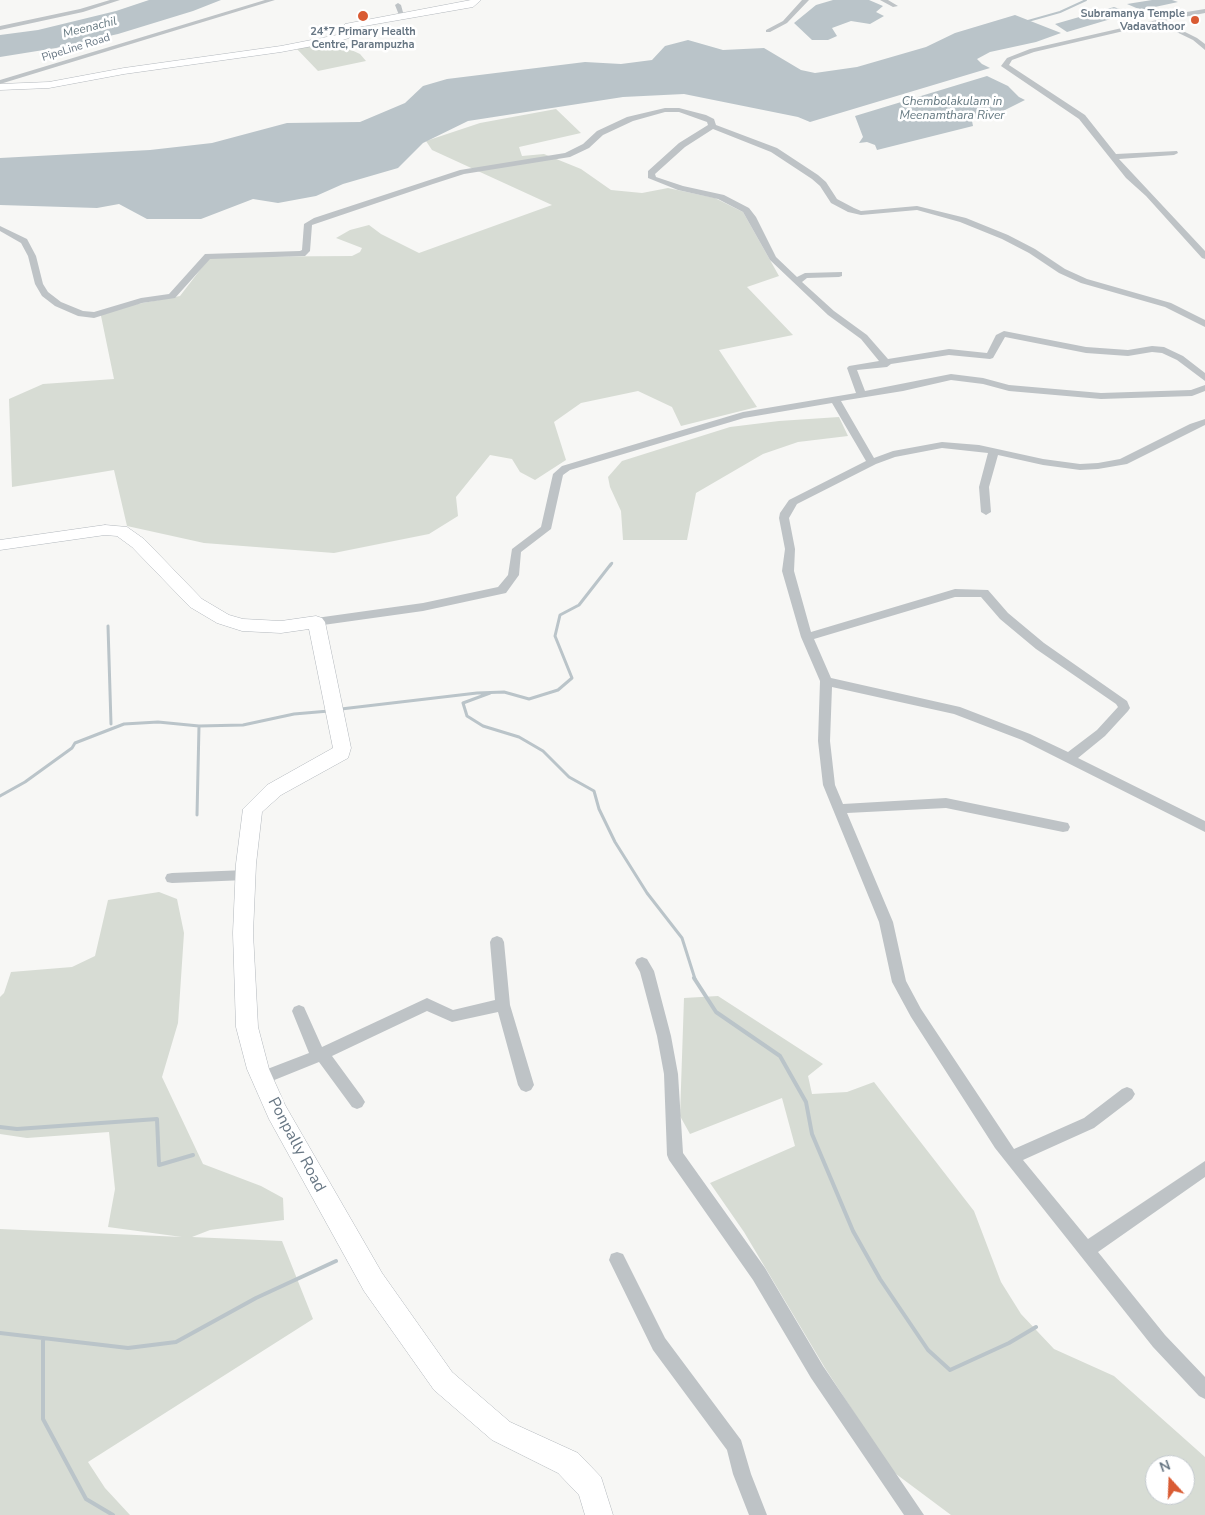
<!DOCTYPE html>
<style>
body{margin:0}
#map{position:relative;width:1205px;height:1515px;overflow:hidden;background:#f7f7f5;font-family:"Nunito Sans",sans-serif}
canvas{display:block}
.north{position:absolute;left:1145px;top:1455px;width:50px;height:50px;box-sizing:border-box;background:#fff;border:1px solid #c3c9ce;border-radius:50%;rotate:340deg;font-size:14px;font-weight:700;line-height:20px;text-align:center;color:#687784}
.north::after{content:'';display:block;margin:auto;width:18px;height:22px;background:#d95b33;clip-path:polygon(50% 0,100% 100%,50% 72%,0 100%)}
</style>
<div id="map">
<canvas width="1205" height="1515"></canvas>
<div class="north">N</div>
</div>
<script>
const context = document.querySelector('canvas').getContext('2d');
context.lineJoin = 'round';
function paint(path, color) {
  context.fillStyle = color;
  context.fill(path, 'evenodd');
}
function toPath(rows) {
  const path = new Path2D();
  for (const r of rows) {
    path.moveTo(r[0], r[1]);
    for (let i = 2; i < r.length; i += 2) path.lineTo(r[i], r[i + 1]);
  }
  return path;
}
function trace(path, color, width, dash) {
  context.strokeStyle = color;
  context.lineWidth = width;
  context.lineCap = dash ? 'butt' : 'round';
  context.setLineDash(dash || []);
  context.stroke(path);
}
function label(font, color, halo, rows, align = 'center') {
  context.font = font + ' "Nunito Sans",sans-serif';
  context.lineWidth = 5;
  context.setLineDash([]);
  context.textBaseline = 'middle';
  context.strokeStyle = halo;
  context.fillStyle = color;
  for (const [text, x, y, turn = 0] of rows) {
    context.save();
    context.translate(x, y);
    context.rotate((+turn || 0) * Math.PI / 180);
    context.textAlign = isNaN(turn) ? turn : align;
    if (halo) context.strokeText(text, 0, 0);
    context.fillText(text, 0, 0);
    context.restore();
  }
}
paint(toPath([
 [332,41,360,54,366,61,318,71,296,48],
 [556,109,581,133,519,147,522,156,544,154,581,169,611,190,642,193,668,188,715,198,743,212,779,276,747,287,793,335,719,350,757,407,681,426,672,407,638,391,581,403,554,422,566,460,535,480,520,472,512,459,490,455,456,497,458,516,429,534,334,553,204,543,127,526,114,470,12,487,9,399,43,384,114,379,100,311,180,296,210,257,352,256,360,252,362,248,336,238,350,230,369,225,381,234,419,253,552,205,432,150,426,141,480,123],
 [839,417,848,436,798,442,763,454,696,493,687,540,623,540,621,511,610,487,608,477,622,461,730,427,779,421],
 [159,892,177,899,184,933,178,1023,162,1077,203,1164,261,1186,283,1198,284,1220,210,1230,192,1237,282,1241,313,1319,88,1462,105,1488,130,1515,0,1515,0,1229,182,1237,108,1227,115,1189,109,1132,27,1138,0,1134,0,997,4,993,11,972,72,967,95,956,108,900],
 [718,996,823,1064,808,1076,812,1094,847,1092,874,1082,974,1211,1001,1282,1021,1314,1054,1349,1114,1376,1205,1457,1205,1515,951,1515,892,1471,825,1368,744,1232,710,1183,795,1146,782,1098,690,1134,680,1116,684,998],
 [1155,1465,1185,1465,1185,1495,1155,1495]
]), '#d7dcd4');
paint(toPath([
 [149,0,221,0,193,11,118,34,56,48,0,57,0,35,38,30,116,11],
 [833,0,869,0,883,6,876,12,884,16,870,24,851,21,832,28,837,36,828,40,812,40,794,23,816,5],
 [1152,0,1172,0,1178,2,1141,10,1127,4],
 [1114,7,1131,13,1067,32,1055,24],
 [1015,15,1061,33,1036,42,990,52,977,59,982,64,990,68,810,122,798,117,684,94,623,97,468,121,423,143,398,168,343,184,316,196,278,203,253,199,201,219,147,219,119,204,97,208,0,205,0,158,150,150,212,143,287,123,360,122,405,103,423,86,447,79,585,62,621,64,652,60,665,46,688,40,723,50,764,48,801,70,815,73,857,67,926,47,955,33],
 [987,76,1008,86,1019,97,1025,100,991,117,978,117,972,121,973,126,877,150,875,145,867,142,859,143,863,137,855,116]
]), '#bac4c9');
trace(toPath([
 [1028,21,1060,12,1086,0]
]), '#bac4c9', 2);
trace(toPath([
 [610,566,612,563]
]), '#bac4c9', 2.5);
trace(toPath([
 [108,626,111,724],
 [490,693,463,703,467,716,483,726,519,737,543,751,569,777,594,791,599,809,615,842,647,893,682,938,695,979],
 [341,709,477,693,504,692,529,699,558,690,572,678,555,636,560,615,579,605,611,564],
 [0,796,25,782,72,748,75,743,124,724,158,722,199,726,243,725,294,714,329,711],
 [197,815,199,726]
]), '#bac4c9', 3);
trace(toPath([
 [694,978,716,1012,780,1056,806,1102,812,1134,853,1231,880,1279,928,1350,950,1370,1009,1343,1036,1327],
 [0,1127,17,1129,157,1119,159,1165,193,1155],
 [0,1333,128,1348,176,1342,256,1298,336,1261],
 [43,1338,43,1419,86,1499,113,1515]
]), '#bac4c9', 4);
const secondary = toPath([
 [471,0,481,0,473,7,353,28,349,38,339,41,281,52,124,74,49,88,0,90,0,84,49,82,124,68,281,46,337,35,341,34,345,24,471,0],
 [105,525,127,527,144,539,202,599,229,615,243,619,281,621,316,616,322,618,325,622,351,748,348,758,281,795,262,812,256,864,253,933,258,1027,269,1069,285,1105,382,1273,452,1372,510,1422,578,1453,601,1477,613,1515,585,1515,579,1495,558,1473,492,1440,434,1390,364,1291,269,1119,247,1069,236,1027,233,933,236,864,243,809,267,785,333,748,309,629,281,633,242,631,217,623,190,607,132,547,117,536,105,535,0,550,0,540,105,525]
]);
trace(secondary, '#b3b8bd', 1);
paint(toPath([
 [110,0,120,0,83,12,0,30,0,26,80,9,110,0],
 [265,0,275,0,0,84,0,80,265,0],
 [802,0,809,0,787,23,770,32,766,32,766,30,783,21,802,0],
 [880,0,888,0,898,6,893,7,880,0],
 [398,3,401,5,404,16,399,15,395,5,398,3],
 [1205,9,1205,13,1163,21,1197,38,1205,44,1205,50,1193,40,1158,23,1034,52,1012,60,1009,65,1085,115,1116,154,1177,151,1178,153,1174,155,1119,159,1205,251,1205,259,1202,258,1146,196,1126,178,1079,119,1001,66,1007,58,1030,49,1157,20,1162,16,1205,9],
 [665,108,679,108,706,115,714,119,716,125,777,148,818,175,826,182,837,199,854,208,861,211,917,206,966,218,1008,235,1035,249,1065,269,1087,279,1171,303,1205,320,1205,327,1165,307,1081,283,1059,273,1029,253,1002,239,960,222,917,210,861,215,848,212,831,203,820,186,812,179,771,152,713,129,685,147,655,174,656,177,683,186,724,195,749,208,756,217,776,257,797,277,805,273,842,272,842,276,839,277,807,278,802,282,834,311,867,335,888,359,949,349,987,353,996,335,1004,331,1086,347,1128,350,1152,346,1164,347,1183,356,1205,373,1205,381,1177,360,1162,353,1152,352,1128,356,1086,353,1005,337,993,358,990,359,949,355,891,364,887,367,857,370,865,391,951,374,983,378,1009,385,1101,393,1191,390,1205,385,1205,391,1192,396,1101,399,1009,391,983,384,951,380,903,391,841,401,874,458,893,451,942,442,979,445,1043,459,1080,464,1098,463,1120,459,1190,424,1205,419,1205,425,1127,464,1098,469,1080,470,1043,465,998,455,989,487,991,512,986,515,981,512,979,487,988,453,942,448,895,457,876,464,797,504,789,518,795,549,794,571,811,632,955,589,988,590,1008,613,1044,643,1127,701,1130,708,1128,711,1105,736,1078,758,1205,821,1205,832,1022,740,954,714,832,687,830,741,835,785,843,804,946,798,1063,822,1068,823,1070,827,1068,831,1063,832,946,808,847,813,893,922,906,981,921,1009,1014,1149,1084,1118,1122,1089,1127,1087,1132,1089,1135,1094,1132,1099,1094,1128,1023,1160,1088,1239,1205,1161,1205,1177,1098,1252,1165,1335,1205,1377,1205,1399,1199,1396,1153,1347,995,1148,911,1017,892,982,879,922,823,785,818,741,820,681,801,637,782,571,785,549,779,518,780,513,789,500,866,461,832,403,744,418,570,470,563,475,551,529,521,552,519,575,506,593,423,611,316,626,310,622,316,618,423,603,498,587,508,575,512,549,541,527,553,474,562,466,743,412,856,393,847,368,849,366,879,361,861,339,828,315,770,260,743,212,718,199,678,190,648,178,648,171,679,143,708,125,707,122,679,112,665,112,633,121,603,135,589,148,570,157,464,174,433,184,312,225,310,251,305,256,210,259,175,298,142,303,94,318,78,316,55,306,42,296,35,284,28,256,21,243,0,231,0,226,27,239,36,256,43,284,48,292,61,302,83,311,94,312,141,298,169,294,205,254,300,251,302,250,304,224,314,218,460,170,565,153,583,144,597,131,627,117,665,108],
 [955,597,981,597,1000,619,1036,649,1116,704,1118,707,1097,730,1068,752,1030,734,960,707,831,678,814,639,955,597],
 [246,870,251,871,253,875,251,879,246,880,172,883,167,882,165,878,167,874,172,873,246,870],
 [497,936,502,938,504,942,510,1005,534,1085,531,1090,526,1092,521,1090,518,1085,498,1012,452,1022,427,1011,332,1056,362,1097,365,1102,362,1107,357,1109,352,1107,319,1062,262,1085,257,1083,254,1078,257,1073,309,1053,292,1011,294,1007,299,1005,304,1007,322,1047,427,998,453,1010,495,1000,490,942,492,938,497,936],
 [642,957,647,959,654,971,671,1036,678,1074,683,1153,765,1268,823,1366,924,1515,904,1515,811,1378,753,1280,669,1160,667,1155,664,1074,657,1036,640,972,635,963,637,959,642,957],
 [617,1252,623,1254,665,1338,741,1440,751,1474,767,1515,749,1515,733,1474,727,1450,653,1350,609,1260,611,1254,617,1252]
]), '#bec3c6');
paint(secondary, '#fff');
for (const [x, y, r, color] of [
 [363,16,6,"#d95b33"],
 [1195,20,5,"#d95b33"]
]) {
  const dot = new Path2D();
  dot.arc(x, y, r, 0, 2 * Math.PI);
  context.fillStyle = color;
  context.fill(dot);
  trace(dot, '#fff', 2);
}
label('bold 11px', '#687784', '#fff', [
 ["Subramanya Temple",1185,14],
 ["Vadavathoor",1185,27],
 ["24*7 Primary Health",363,32,"center"],
 ["Centre, Parampuzha",363,45,"center"]
], 'right');
label('11px', '#687784', '#fff', [
 ["PipeLine Road",76,48,-17]
]);
label('italic 12px', '#647880', '#fff', [
 ["Meenachil",90,28,-14],
 ["Chembolakulam in",952,102],
 ["Meenamthara River",952,116]
]);
label('16px', '#687784', '#fff', [
 ["Ponpally Road",296,1145,62]
]);
</script>
